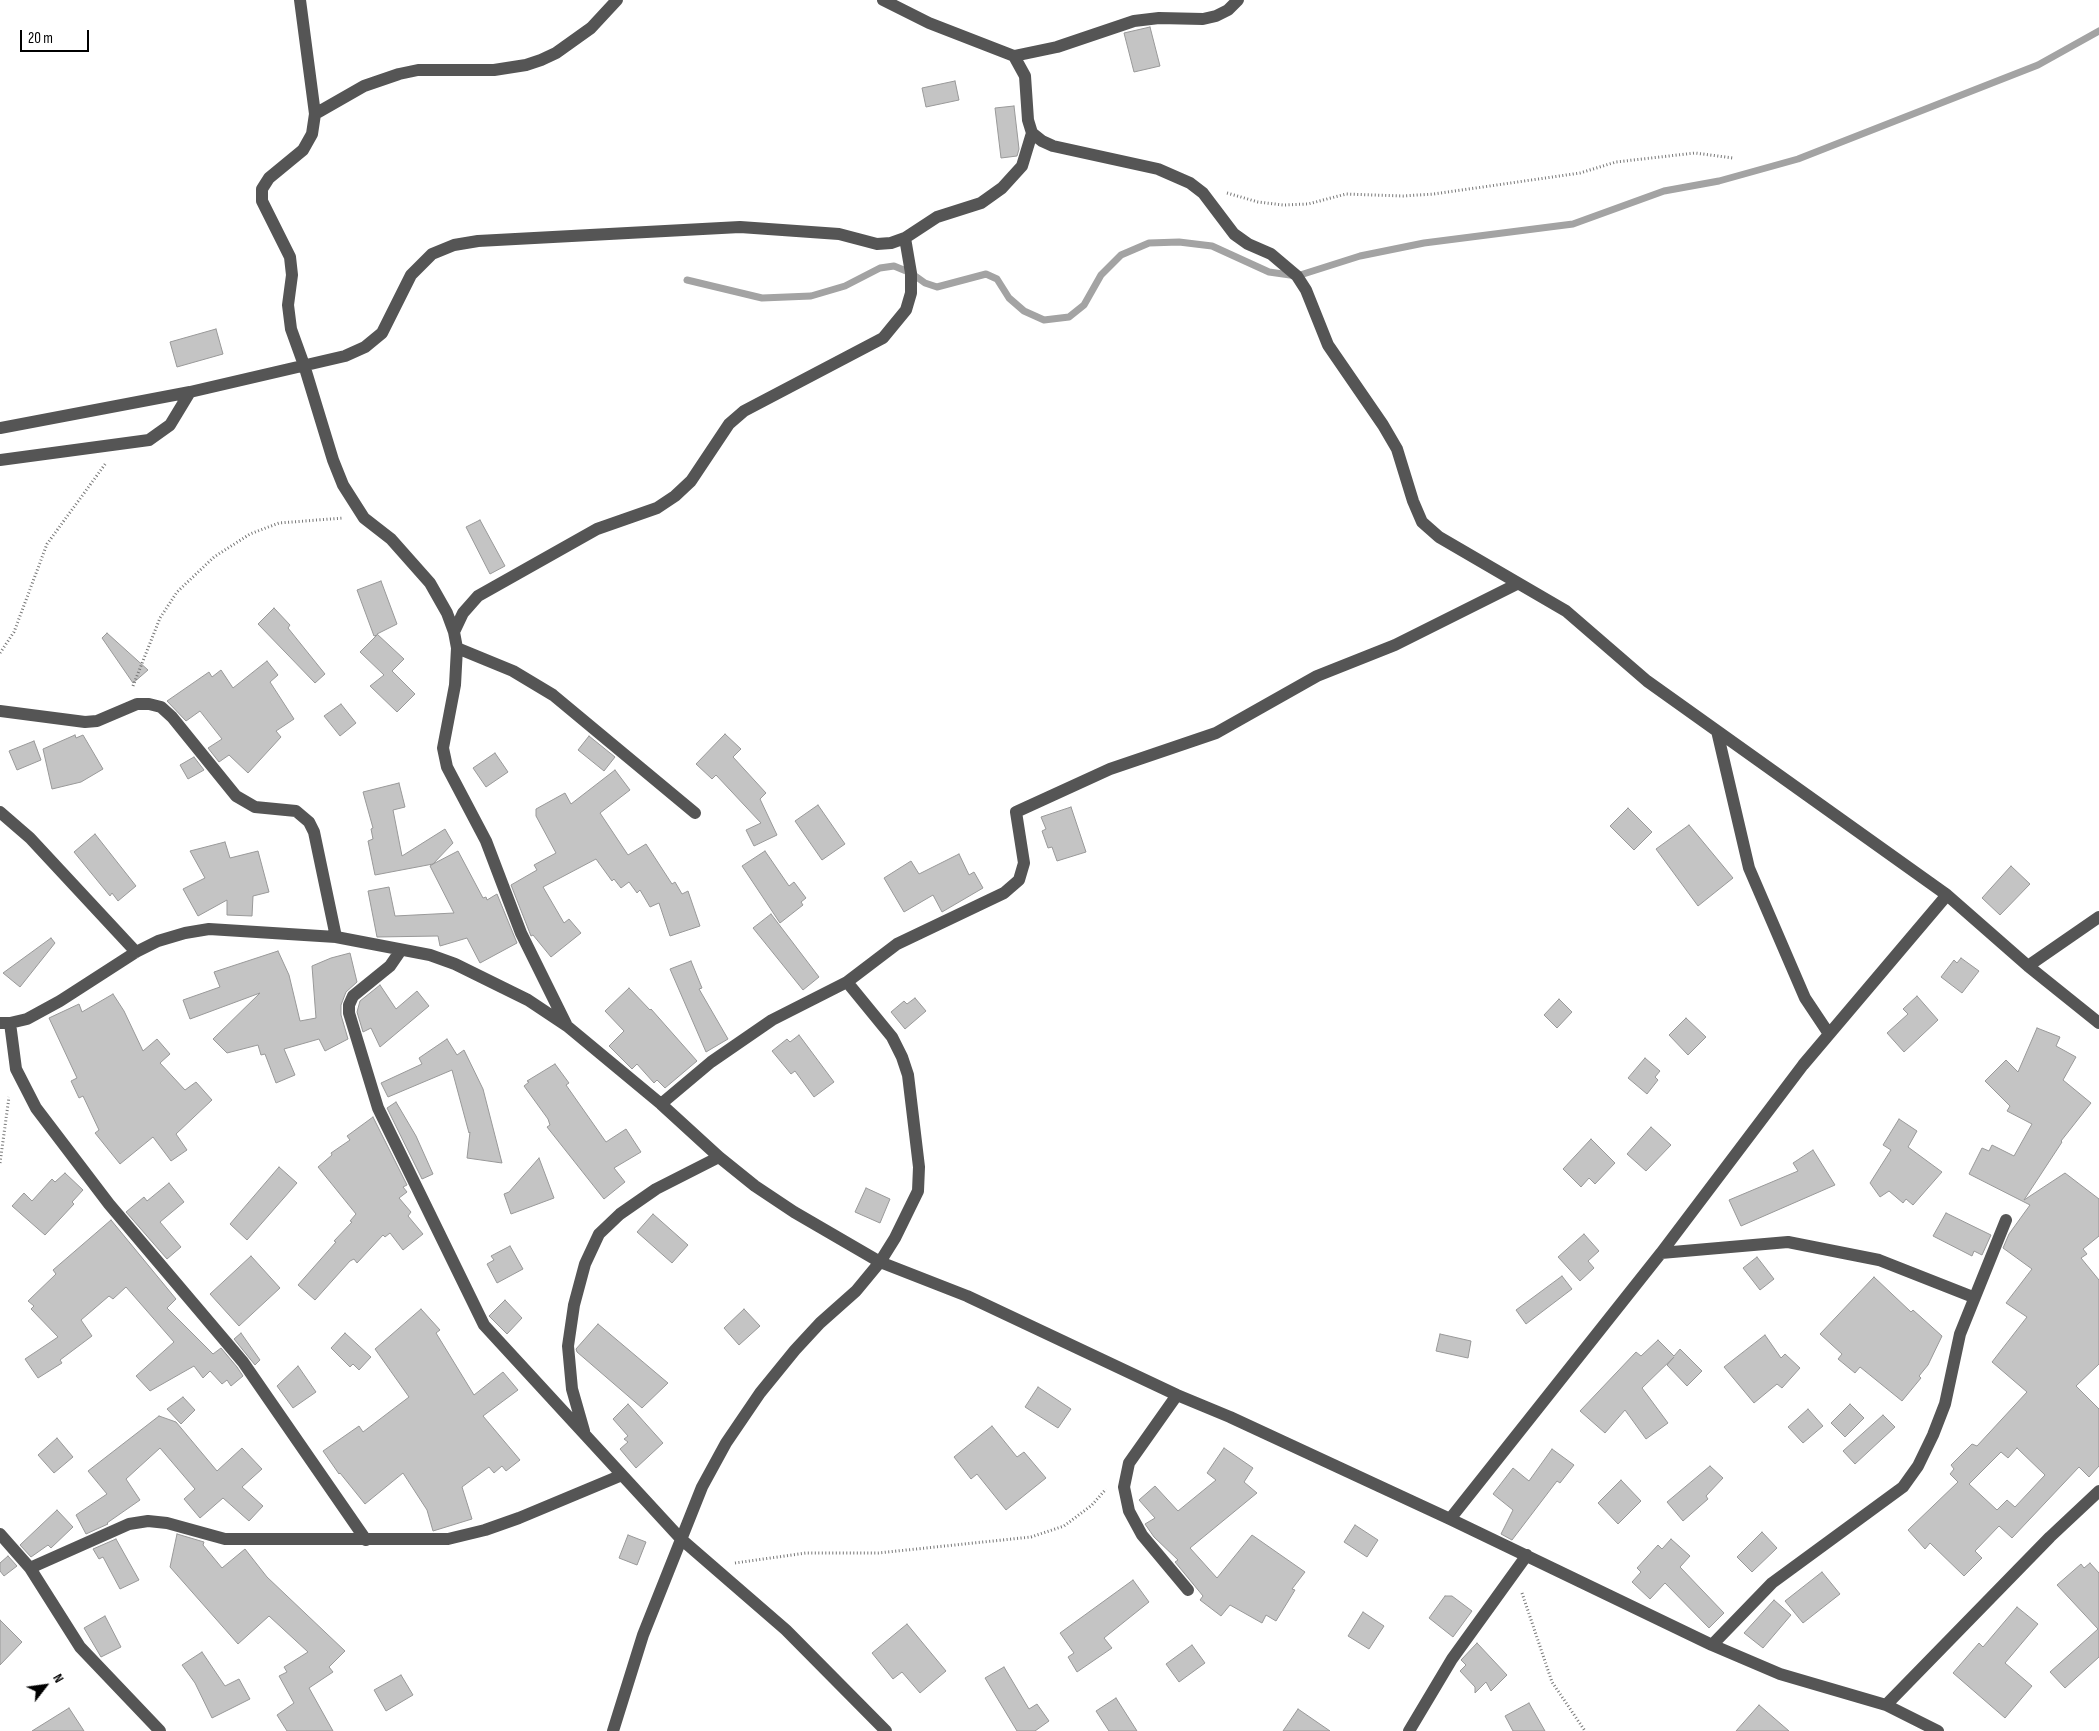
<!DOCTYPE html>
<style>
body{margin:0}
#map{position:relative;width:2099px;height:1731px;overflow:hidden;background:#fff;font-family:"Sofia Sans Condensed",sans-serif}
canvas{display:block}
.north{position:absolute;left:20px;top:1661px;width:50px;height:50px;-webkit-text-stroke:4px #fff;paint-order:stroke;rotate:60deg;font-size:14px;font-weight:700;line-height:20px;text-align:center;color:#000}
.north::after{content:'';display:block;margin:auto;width:18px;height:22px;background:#000;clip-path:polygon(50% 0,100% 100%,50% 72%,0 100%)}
.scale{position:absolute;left:20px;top:30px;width:69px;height:22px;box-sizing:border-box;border:2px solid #000;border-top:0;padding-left:6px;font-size:15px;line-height:18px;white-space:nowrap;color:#000;-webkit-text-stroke:4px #fff;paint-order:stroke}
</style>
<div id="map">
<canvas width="2099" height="1731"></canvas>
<div class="north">N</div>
<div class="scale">20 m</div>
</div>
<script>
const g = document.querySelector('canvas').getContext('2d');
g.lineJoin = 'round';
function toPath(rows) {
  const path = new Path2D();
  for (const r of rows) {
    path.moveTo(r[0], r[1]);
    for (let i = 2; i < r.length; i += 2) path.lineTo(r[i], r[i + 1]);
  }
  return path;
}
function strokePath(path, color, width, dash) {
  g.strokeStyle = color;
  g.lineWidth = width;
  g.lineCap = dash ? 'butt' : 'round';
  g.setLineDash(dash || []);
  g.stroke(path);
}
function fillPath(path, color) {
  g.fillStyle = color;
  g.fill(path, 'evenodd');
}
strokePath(toPath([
 [687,280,762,298,811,296,845,286,880,268,894,266,911,273,925,283,937,287,986,274,997,279,1009,298,1024,311,1044,320,1069,317,1084,305,1101,275,1121,255,1149,243,1179,242,1212,246,1269,272,1297,276,1360,256,1424,243,1573,224,1664,191,1719,181,1798,159,2038,65,2099,31]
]), '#a3a3a3', 7);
const building = toPath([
 [1150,27,1160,66,1134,72,1124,33,1150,27],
 [955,81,959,100,926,107,922,88,955,81],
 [1014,106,1019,149,1017,156,1001,158,995,108,1014,106],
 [216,329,223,354,177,367,170,342,216,329],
 [480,520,505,566,490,574,466,527,480,520],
 [381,581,397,624,377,634,404,659,392,671,415,694,397,712,370,686,384,675,360,652,377,635,374,636,357,590,381,581],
 [274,608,290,625,288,628,325,674,315,683,258,624,274,608],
 [107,633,148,670,133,683,102,638,107,633],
 [267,661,278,675,270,682,294,719,276,731,281,737,248,773,229,755,219,762,208,748,222,739,200,711,186,721,167,701,209,672,212,677,221,670,233,688,267,661],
 [341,704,356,723,340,736,324,716,341,704],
 [725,734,741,749,733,757,766,793,760,799,777,835,754,846,746,830,761,823,716,775,712,779,696,764,725,734],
 [75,735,76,738,83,735,103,769,81,782,52,789,43,749,75,735],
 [589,736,615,757,604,771,578,750,589,736],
 [34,741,41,760,17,770,9,751,34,741],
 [495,753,508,772,486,787,473,768,495,753],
 [194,757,204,770,188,779,180,765,194,757],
 [615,770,630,790,600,813,628,855,646,844,672,884,675,882,682,894,688,891,700,926,670,936,659,903,650,907,640,890,637,893,629,882,621,888,614,879,612,881,596,859,543,887,564,923,569,919,581,933,551,957,533,935,531,936,511,885,537,870,534,865,556,853,536,816,536,809,565,793,571,804,615,770],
 [399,783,405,807,393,810,402,856,445,829,453,843,433,864,458,851,483,898,486,897,487,900,497,894,517,943,480,963,467,938,440,946,438,936,377,937,368,891,389,887,395,916,454,913,430,866,433,864,375,875,368,841,373,839,371,829,373,828,363,792,399,783],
 [818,805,845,844,822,860,795,821,818,805],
 [1071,807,1086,852,1057,861,1052,847,1048,848,1042,831,1046,829,1041,817,1071,807],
 [1628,808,1652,832,1634,850,1610,826,1628,808],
 [1689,825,1733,878,1698,906,1656,849,1689,825],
 [95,834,136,886,118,901,112,893,110,896,74,852,95,834],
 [225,842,230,858,258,851,269,892,253,896,252,916,227,915,227,900,198,916,183,889,205,878,190,851,225,842],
 [765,851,789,886,794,882,806,898,801,902,803,905,780,923,742,866,765,851],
 [959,854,969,875,974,872,983,888,942,912,933,895,904,912,884,878,911,861,919,874,959,854],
 [2011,866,2030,884,2000,915,1982,898,2011,866],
 [771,914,819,977,803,990,753,928,771,914],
 [51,938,55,943,20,987,3,973,51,938],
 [278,951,289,975,300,1021,316,1018,312,966,331,958,350,953,357,982,346,992,341,1005,341,1015,348,1039,325,1051,319,1039,284,1049,295,1075,276,1083,265,1054,261,1055,258,1045,227,1053,213,1039,260,993,190,1019,183,1000,220,987,214,972,278,951],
 [1961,958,1979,971,1962,993,1941,977,1954,960,1957,963,1961,958],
 [691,961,702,988,699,989,728,1039,706,1052,670,969,691,961],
 [380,985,396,1009,417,991,429,1006,380,1047,371,1028,363,1032,357,1012,360,1001,380,985],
 [629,988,650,1010,651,1009,697,1061,665,1088,657,1080,654,1083,637,1064,632,1069,609,1046,624,1031,605,1011,629,988],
 [113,994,124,1011,143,1051,157,1039,170,1054,160,1063,185,1090,196,1082,212,1100,176,1134,187,1150,171,1161,153,1137,120,1164,95,1133,99,1130,83,1096,79,1098,71,1081,77,1078,49,1018,79,1004,82,1012,113,994],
 [1917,996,1938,1020,1904,1052,1887,1033,1908,1014,1903,1009,1917,996],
 [915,998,926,1011,905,1029,891,1012,904,1001,907,1004,915,998],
 [1559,999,1572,1012,1557,1028,1544,1015,1559,999],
 [1686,1018,1706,1037,1688,1055,1669,1035,1686,1018],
 [2037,1028,2060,1037,2056,1046,2076,1057,2063,1080,2091,1103,2061,1141,2062,1142,2024,1200,2065,1173,2099,1199,2099,1236,2083,1249,2087,1254,2081,1258,2099,1280,2099,1364,2076,1386,2099,1409,2099,1466,2089,1477,2079,1467,2012,1538,1999,1526,1975,1551,1982,1558,1964,1576,1930,1543,1925,1549,1908,1530,1958,1482,1950,1474,1954,1469,1951,1465,1972,1444,1977,1446,2027,1392,1992,1362,2027,1317,2006,1303,2032,1269,2003,1248,2009,1234,2030,1205,1969,1174,1982,1148,1989,1151,1992,1145,2014,1156,2032,1124,2007,1111,2010,1106,1985,1081,2006,1060,2018,1072,2037,1028],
 [2017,1448,2045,1475,2015,1507,2007,1500,1997,1510,1969,1484,2001,1452,2008,1458,2017,1448],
 [799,1035,834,1082,814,1097,795,1071,791,1074,772,1051,787,1039,790,1042,799,1035],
 [447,1039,457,1055,464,1050,483,1089,502,1163,467,1158,470,1132,469,1133,452,1070,388,1097,381,1083,422,1064,419,1058,447,1039],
 [1645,1058,1660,1071,1655,1077,1658,1080,1647,1094,1628,1078,1645,1058],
 [555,1064,569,1083,566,1085,606,1142,626,1129,641,1152,614,1168,625,1182,604,1199,547,1127,550,1125,548,1119,524,1086,529,1082,527,1081,555,1064],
 [396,1102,416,1136,433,1174,422,1179,387,1108,396,1102],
 [373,1117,407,1185,403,1187,407,1192,399,1198,411,1212,408,1216,423,1234,403,1250,390,1233,385,1237,383,1235,357,1263,354,1259,350,1261,315,1300,298,1285,336,1242,334,1241,352,1222,350,1221,356,1214,318,1167,332,1155,331,1153,350,1140,347,1136,373,1117],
 [1899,1119,1917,1131,1908,1147,1942,1172,1913,1205,1906,1199,1903,1203,1889,1191,1880,1197,1870,1183,1891,1150,1883,1145,1899,1119],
 [1651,1127,1671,1145,1646,1171,1627,1154,1651,1127],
 [1591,1139,1615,1163,1595,1184,1589,1178,1581,1187,1563,1169,1591,1139],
 [1813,1150,1835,1185,1741,1226,1729,1200,1798,1171,1793,1163,1813,1150],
 [539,1158,554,1198,511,1214,504,1194,509,1192,539,1158],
 [279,1167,297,1183,247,1240,230,1224,279,1167],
 [65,1173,83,1190,72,1202,74,1204,45,1235,12,1206,24,1193,32,1201,52,1179,55,1182,65,1173],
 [169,1183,184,1202,160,1222,181,1247,167,1259,126,1212,144,1197,147,1201,169,1183],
 [866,1188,890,1199,880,1223,855,1212,866,1188],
 [1946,1213,1991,1235,1982,1255,1974,1251,1972,1256,1933,1236,1946,1213],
 [653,1214,688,1245,672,1263,637,1232,653,1214],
 [111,1220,176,1299,167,1308,213,1354,221,1348,237,1367,243,1376,231,1386,227,1380,222,1384,210,1371,203,1378,194,1366,150,1391,136,1376,174,1342,126,1287,113,1299,109,1296,81,1320,92,1336,60,1360,62,1363,38,1378,25,1359,58,1337,31,1309,34,1306,28,1301,56,1274,53,1270,111,1220],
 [1584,1234,1599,1251,1588,1261,1594,1268,1580,1281,1558,1257,1584,1234],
 [510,1246,523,1269,497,1283,487,1264,494,1260,491,1256,510,1246],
 [251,1256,280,1288,239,1326,210,1294,251,1256],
 [1757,1257,1774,1279,1760,1290,1743,1268,1757,1257],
 [1562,1276,1572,1289,1526,1324,1516,1310,1562,1276],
 [1874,1277,1911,1312,1913,1310,1942,1336,1928,1365,1919,1376,1921,1378,1902,1401,1860,1367,1855,1373,1838,1359,1842,1354,1820,1334,1874,1277],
 [505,1300,522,1318,507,1334,489,1316,505,1300],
 [421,1309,440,1330,436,1333,474,1395,503,1372,518,1390,483,1416,520,1460,506,1471,502,1466,494,1473,489,1467,462,1487,472,1519,433,1531,427,1510,403,1473,365,1504,340,1473,339,1474,323,1451,359,1426,363,1432,409,1397,375,1349,421,1309],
 [744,1309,760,1326,739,1345,724,1328,744,1309],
 [598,1324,668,1383,642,1408,577,1352,576,1349,598,1324],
 [241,1333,260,1360,255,1365,234,1339,241,1333],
 [345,1333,371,1357,359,1370,353,1364,350,1367,331,1348,345,1333],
 [1440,1334,1471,1341,1468,1358,1436,1351,1440,1334],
 [1765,1335,1781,1358,1785,1354,1800,1368,1782,1388,1777,1384,1754,1403,1724,1367,1765,1335],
 [1658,1340,1674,1356,1680,1349,1702,1371,1687,1386,1667,1365,1674,1357,1642,1388,1668,1423,1646,1439,1625,1410,1605,1433,1580,1411,1636,1352,1641,1356,1658,1340],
 [298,1366,316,1392,293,1408,277,1386,298,1366],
 [1038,1387,1071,1409,1058,1428,1025,1407,1038,1387],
 [183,1397,195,1410,181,1424,167,1409,183,1397],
 [628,1404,663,1443,636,1468,620,1449,628,1442,624,1439,628,1436,613,1419,628,1404],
 [1850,1404,1864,1418,1845,1437,1831,1423,1850,1404],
 [1808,1409,1823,1426,1803,1443,1788,1427,1808,1409],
 [1883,1415,1895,1427,1855,1464,1843,1451,1883,1415],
 [159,1416,176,1422,217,1471,242,1448,262,1469,242,1487,263,1506,249,1521,223,1498,200,1518,184,1499,195,1489,160,1448,126,1479,140,1500,107,1523,108,1524,86,1534,76,1515,107,1494,88,1471,159,1416],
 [992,1426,1017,1457,1024,1452,1046,1478,1006,1510,977,1474,971,1479,954,1457,992,1426],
 [57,1438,73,1457,54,1473,38,1455,57,1438],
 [1224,1448,1253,1468,1244,1482,1257,1493,1190,1548,1217,1578,1252,1535,1305,1572,1292,1589,1295,1590,1276,1621,1266,1615,1262,1623,1230,1605,1221,1616,1200,1600,1203,1596,1175,1562,1178,1560,1154,1537,1145,1524,1155,1518,1139,1500,1155,1486,1178,1511,1216,1480,1207,1473,1224,1448],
 [1552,1449,1574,1465,1560,1483,1557,1481,1512,1540,1501,1534,1513,1510,1493,1494,1513,1468,1529,1481,1552,1449],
 [1710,1466,1723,1478,1706,1496,1708,1499,1683,1521,1667,1502,1710,1466],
 [1621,1480,1641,1501,1618,1524,1598,1503,1621,1480],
 [57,1510,73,1527,51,1548,48,1545,31,1557,20,1545,57,1510],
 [1355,1525,1378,1540,1367,1557,1344,1542,1355,1525],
 [1762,1532,1777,1548,1752,1572,1737,1557,1762,1532],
 [177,1534,204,1542,203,1545,222,1568,245,1549,267,1577,345,1651,329,1667,333,1672,309,1688,333,1731,287,1731,277,1715,294,1703,279,1676,287,1672,284,1667,308,1652,269,1616,238,1644,170,1567,177,1534],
 [628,1535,646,1542,637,1565,619,1558,628,1535],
 [116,1539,139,1580,120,1589,103,1557,99,1559,93,1549,116,1539],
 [1671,1539,1690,1556,1680,1567,1724,1613,1709,1628,1665,1583,1650,1599,1632,1582,1641,1572,1637,1568,1658,1545,1662,1549,1671,1539],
 [8,1556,17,1566,4,1576,0,1571,0,1563,8,1556],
 [2090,1563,2099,1573,2099,1657,2065,1688,2050,1672,2098,1629,2057,1585,2081,1564,2084,1568,2090,1563],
 [1822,1572,1840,1594,1803,1623,1785,1601,1822,1572],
 [1133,1580,1149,1602,1104,1638,1112,1648,1077,1672,1068,1657,1074,1653,1060,1633,1133,1580],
 [1445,1596,1452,1596,1472,1611,1453,1637,1429,1618,1445,1596],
 [1774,1600,1791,1615,1763,1648,1744,1633,1774,1600],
 [2017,1607,2038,1624,2005,1663,2032,1686,2005,1718,1953,1673,1979,1643,1983,1647,2017,1607],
 [1363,1612,1384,1626,1369,1649,1348,1636,1363,1612],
 [105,1616,121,1647,101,1657,84,1628,105,1616],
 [0,1620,22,1642,0,1665,0,1620],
 [907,1624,946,1671,920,1693,902,1672,893,1679,872,1653,907,1624],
 [1477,1643,1507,1675,1491,1691,1486,1682,1475,1693,1475,1687,1460,1671,1466,1665,1461,1660,1477,1643],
 [1192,1645,1205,1663,1179,1682,1166,1664,1192,1645],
 [202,1652,225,1686,239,1679,250,1699,212,1718,195,1683,182,1665,202,1652],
 [1004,1667,1029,1709,1037,1704,1049,1721,1035,1731,1017,1731,985,1678,1004,1667],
 [401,1675,413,1695,386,1711,374,1690,401,1675],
 [1116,1698,1137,1731,1109,1731,1096,1711,1116,1698],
 [1529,1703,1545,1731,1513,1731,1505,1716,1529,1703],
 [1759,1705,1789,1731,1736,1731,1759,1705],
 [69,1708,84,1731,32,1731,69,1708],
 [1298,1709,1330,1731,1283,1731,1298,1709]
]);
fillPath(building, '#c4c4c4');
strokePath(building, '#999', 1);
strokePath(toPath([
 [1227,193,1258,202,1283,205,1308,204,1346,194,1403,196,1434,194,1580,173,1616,162,1695,153,1733,158],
 [0,653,14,632,47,544,106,463],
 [133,686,160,618,177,592,214,557,250,534,279,523,343,518],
 [0,1163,9,1097],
 [735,1563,806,1553,878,1553,1031,1537,1064,1526,1092,1505,1106,1489],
 [1522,1593,1552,1682,1585,1731]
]), '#777', 3, [1, 2.5]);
strokePath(toPath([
 [300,0,315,114,312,134,303,150,269,178,262,189,262,201,290,257,292,275,288,305,291,329,304,365,333,460,343,485,364,518,391,539,430,583,447,613,454,632,457,648,455,685,443,748,447,767,486,841,521,933,566,1024],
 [883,0,929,23,1014,56,1025,76,1028,120,1032,133,1042,141,1053,146,1158,169,1190,183,1203,193,1234,234,1248,244,1271,254,1297,276,1306,290,1328,345,1383,425,1397,449,1413,501,1422,522,1439,537,1566,611,1647,681,1947,895,2028,966,2099,1023],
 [1014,56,1057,47,1134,21,1159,18,1203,19,1216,16,1228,10,1238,0],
 [315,114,364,86,399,74,418,70,494,70,526,65,541,60,556,53,591,28,617,0],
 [0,428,190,392,345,356,365,347,382,333,411,275,432,254,454,245,478,241,740,227,839,234,877,244,891,243,905,238,937,217,981,203,1002,188,1022,166,1032,133],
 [0,460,149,440,170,425,190,392],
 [454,632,463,613,478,596,597,529,657,508,675,496,691,481,729,424,744,411,883,338,906,310,911,293,911,273,905,238],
 [457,648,513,671,553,695,695,813],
 [0,711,85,722,97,721,137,704,149,704,161,707,172,717,236,796,255,807,296,811,309,822,314,832,336,937],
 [1717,731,1749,868,1805,998,1829,1034],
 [0,812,30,838,136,952],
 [401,950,390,966,353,996,349,1005,349,1013,378,1108,484,1325,681,1539,786,1630,886,1731],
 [2028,966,2099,917],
 [0,1023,10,1023,27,1019,60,1001,136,952,158,941,185,933,209,929,336,937,430,955,455,964,528,1000,567,1026,661,1104,719,1157,755,1186,794,1212,880,1262,967,1296,1177,1395,1230,1417,1450,1519,1712,1645,1780,1674,1886,1705,1938,1731],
 [10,1023,16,1069,36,1108,109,1204,243,1362,366,1540],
 [661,1104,711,1062,772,1020,847,982,897,944,1004,893,1019,880,1024,863,1016,812,1110,769,1216,733,1317,676,1395,645,1517,584],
 [1661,1253,1788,1242,1879,1260,1973,1297],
 [1177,1395,1129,1463,1124,1487,1129,1511,1142,1535,1188,1590],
 [584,1431,572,1389,568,1346,574,1305,585,1264,599,1234,620,1214,656,1189,719,1157],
 [1450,1519,1661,1253,1803,1065,1947,895],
 [0,1534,30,1568,80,1647,160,1731],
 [30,1568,129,1524,148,1521,167,1523,225,1539,448,1539,485,1530,519,1518,622,1475],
 [1712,1645,1772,1583,1903,1487,1918,1466,1933,1435,1945,1404,1960,1334,2006,1220],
 [1886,1705,2050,1537,2099,1491],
 [613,1731,643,1635,702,1487,726,1443,760,1393,795,1350,820,1323,856,1291,880,1262,895,1238,918,1191,919,1167,908,1075,902,1057,892,1037,847,982],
 [1409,1731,1452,1659,1527,1555]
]), '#555', 12);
</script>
